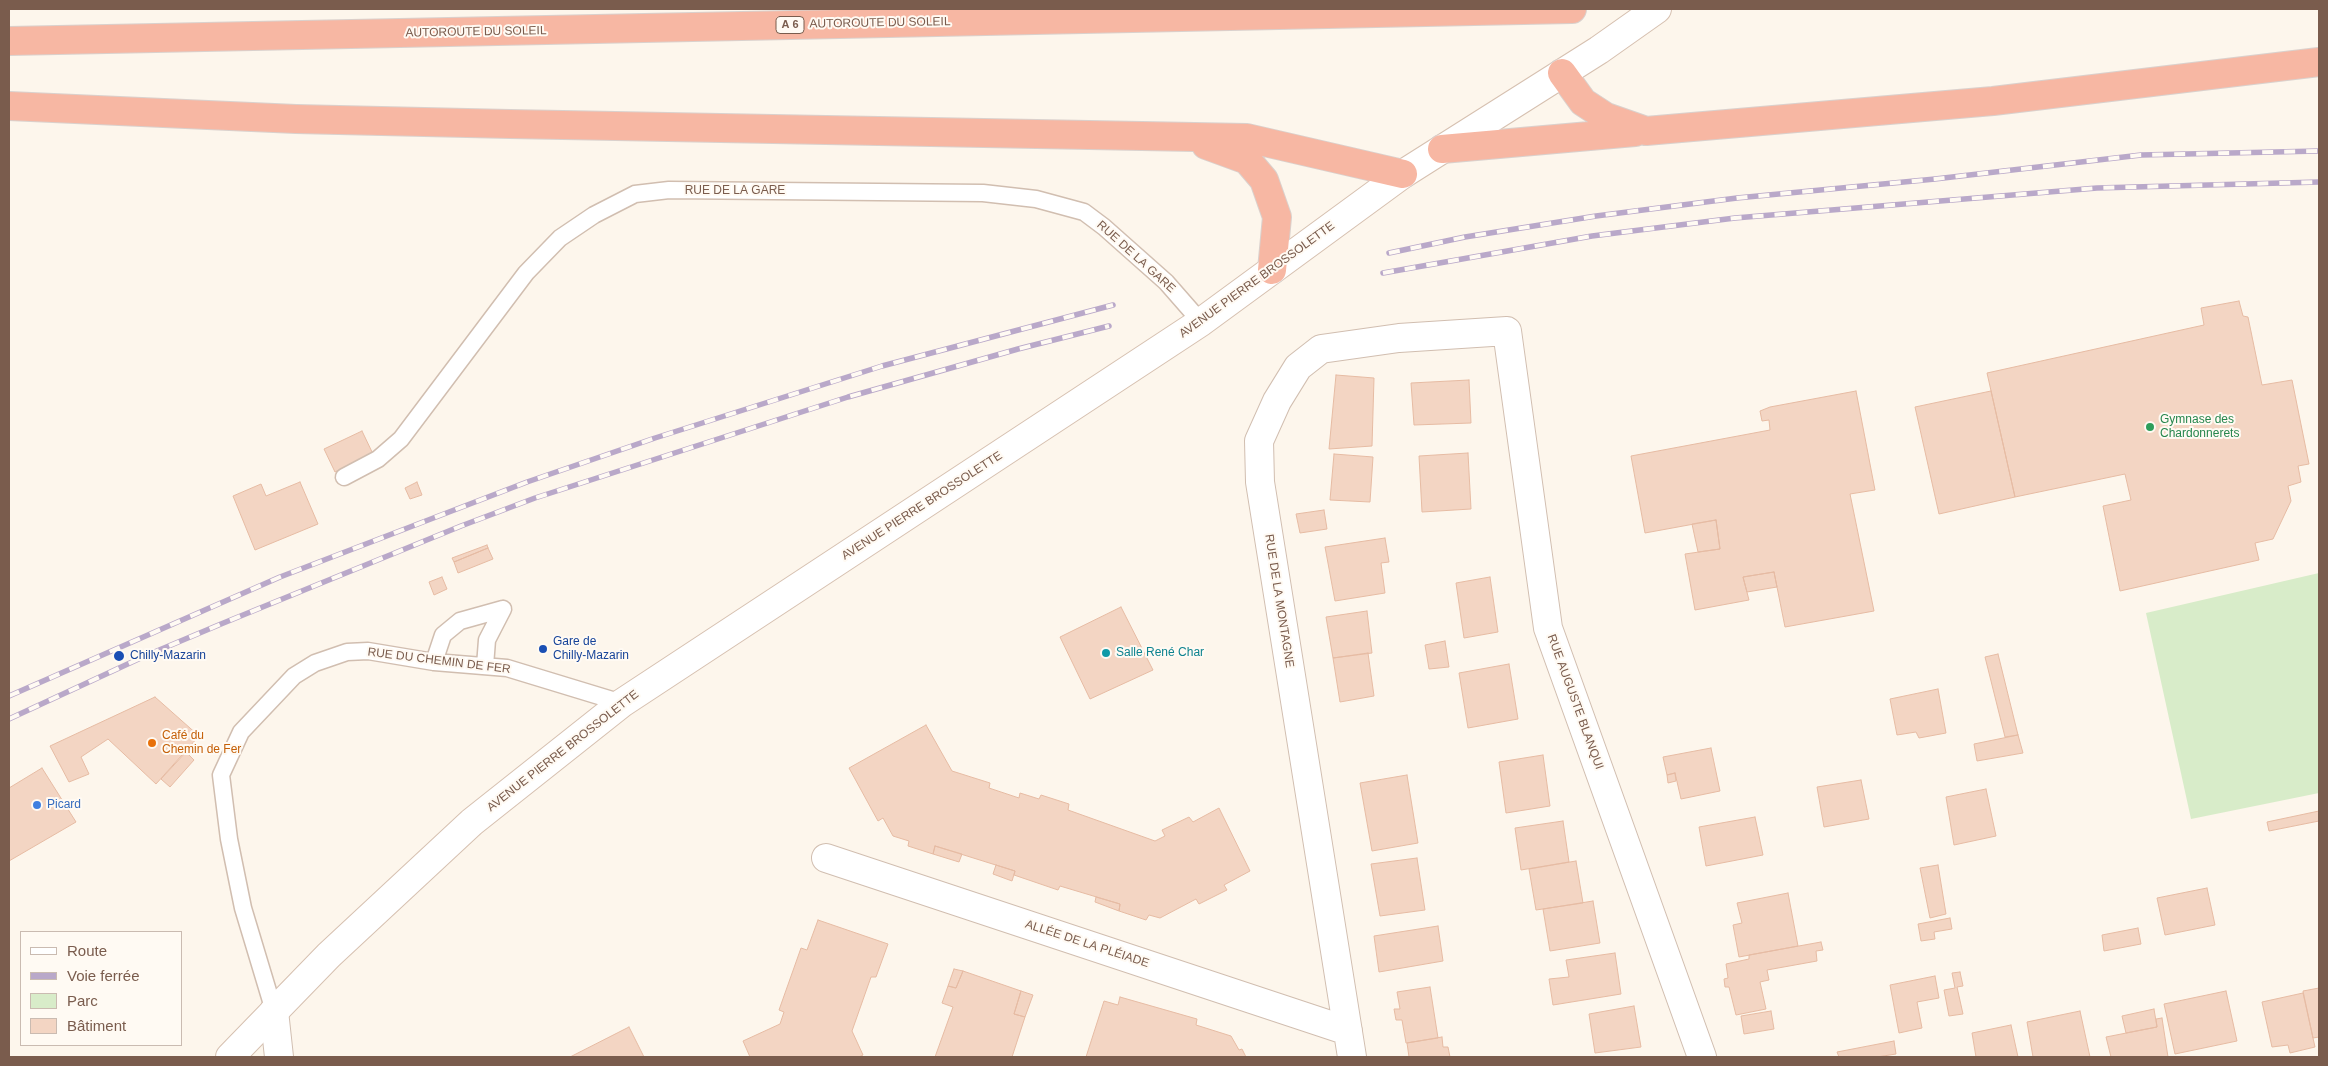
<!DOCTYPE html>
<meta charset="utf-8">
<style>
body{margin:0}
#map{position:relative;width:2328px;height:1066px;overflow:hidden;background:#fdf6ec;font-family:Arial,sans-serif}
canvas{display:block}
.frame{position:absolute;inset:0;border:10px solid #7a5c4d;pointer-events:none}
.legend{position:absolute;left:20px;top:931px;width:162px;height:115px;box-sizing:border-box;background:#fffaf3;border:1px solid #cabbb1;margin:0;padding:6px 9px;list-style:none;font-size:15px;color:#7a5c4d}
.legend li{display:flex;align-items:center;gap:10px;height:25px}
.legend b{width:25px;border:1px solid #cabbb1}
</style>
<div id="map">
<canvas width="2328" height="1066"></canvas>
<div class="frame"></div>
<ul class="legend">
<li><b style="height:6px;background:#fff"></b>Route</li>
<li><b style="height:6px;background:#b9a8c9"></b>Voie ferrée</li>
<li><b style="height:14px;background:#d8ecc9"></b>Parc</li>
<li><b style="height:14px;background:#f3d5c3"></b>Bâtiment</li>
</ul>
</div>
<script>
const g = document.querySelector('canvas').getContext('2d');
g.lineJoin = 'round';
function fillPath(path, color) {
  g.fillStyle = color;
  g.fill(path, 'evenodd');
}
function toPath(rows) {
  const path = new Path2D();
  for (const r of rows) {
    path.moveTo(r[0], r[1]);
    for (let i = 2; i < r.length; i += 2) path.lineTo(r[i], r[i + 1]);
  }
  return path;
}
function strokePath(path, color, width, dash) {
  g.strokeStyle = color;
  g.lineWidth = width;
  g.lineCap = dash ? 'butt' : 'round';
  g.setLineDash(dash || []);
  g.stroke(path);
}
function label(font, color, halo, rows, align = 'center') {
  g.font = font + ' Arial,sans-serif';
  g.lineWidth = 4;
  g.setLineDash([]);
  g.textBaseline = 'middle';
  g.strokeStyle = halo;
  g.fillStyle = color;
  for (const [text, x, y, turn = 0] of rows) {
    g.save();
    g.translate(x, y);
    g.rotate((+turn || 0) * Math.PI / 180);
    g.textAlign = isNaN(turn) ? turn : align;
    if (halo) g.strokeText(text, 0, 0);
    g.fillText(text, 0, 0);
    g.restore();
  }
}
fillPath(toPath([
 [2319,573,2319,793,2191,819,2146,613]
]), '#d8ecc9');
const building = toPath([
 [2239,301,2243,316,2248,317,2262,385,2292,380,2309,464,2298,466,2301,482,2288,486,2291,501,2273,539,2255,543,2259,560,2120,591,2103,506,2131,500,2125,474,2015,497,1987,373,2204,325,2201,308,2239,301],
 [1336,375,1374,378,1372,446,1329,449,1336,375],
 [1469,380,1471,423,1414,425,1411,383,1469,380],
 [1856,391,1875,490,1850,494,1874,611,1785,627,1774,572,1743,577,1749,600,1695,610,1685,554,1720,549,1716,520,1645,533,1631,456,1770,430,1769,420,1762,421,1760,411,1770,407,1856,391],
 [1991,391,2015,497,1939,514,1915,407,1991,391],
 [362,431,373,454,335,472,324,449,362,431],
 [1468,453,1471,509,1422,512,1419,456,1468,453],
 [1334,454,1373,457,1370,502,1330,500,1334,454],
 [300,482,318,524,255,550,233,496,261,484,266,496,300,482],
 [417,482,422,495,410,499,405,488,417,482],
 [1324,510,1327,529,1300,533,1296,514,1324,510],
 [1716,520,1720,549,1698,552,1692,524,1716,520],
 [1385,538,1389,562,1381,563,1385,593,1335,601,1325,547,1385,538],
 [487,545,488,548,454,562,452,558,487,545],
 [488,548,493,559,458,573,454,562,488,548],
 [1774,572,1777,587,1747,592,1743,577,1774,572],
 [442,577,447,589,434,595,429,582,442,577],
 [1490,577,1498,632,1464,638,1456,583,1490,577],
 [1121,607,1153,670,1090,699,1060,637,1121,607],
 [1367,611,1372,653,1333,658,1326,617,1367,611],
 [1445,641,1449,667,1429,669,1425,645,1445,641],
 [1368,653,1374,696,1340,702,1333,658,1368,653],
 [1998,654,2018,735,2005,737,1985,657,1998,654],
 [1509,664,1518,719,1468,728,1459,673,1509,664],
 [1938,689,1946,733,1919,738,1916,732,1897,735,1890,699,1938,689],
 [155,697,199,736,156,784,108,739,81,757,89,774,69,782,50,746,155,697],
 [926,725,952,771,990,783,989,788,1019,798,1020,793,1039,799,1041,795,1069,804,1068,810,1155,841,1165,836,1162,830,1189,817,1193,822,1219,808,1250,871,1224,885,1227,890,1199,904,1196,899,1160,918,1149,915,1146,920,1119,911,1120,904,1060,886,1058,890,1014,875,1015,871,935,846,933,854,908,846,909,841,893,836,883,818,878,821,849,768,926,725],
 [2018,735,2023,753,1977,761,1974,744,2018,735],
 [1711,748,1720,791,1681,799,1675,773,1667,775,1663,757,1711,748],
 [186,752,194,760,170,787,161,779,186,752],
 [1543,755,1550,806,1506,813,1499,762,1543,755],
 [42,768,76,822,9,861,9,788,42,768],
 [1675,773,1676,781,1668,783,1667,775,1675,773],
 [1407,775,1418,843,1372,851,1360,783,1407,775],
 [1861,780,1869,819,1824,827,1817,787,1861,780],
 [1986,789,1996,836,1954,845,1946,797,1986,789],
 [2319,811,2319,821,2269,831,2267,822,2319,811],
 [1755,817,1763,855,1706,866,1699,827,1755,817],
 [1563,821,1569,862,1521,870,1515,828,1563,821],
 [935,846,962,854,959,862,933,854,935,846],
 [1417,858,1425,910,1380,916,1371,864,1417,858],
 [1576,861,1583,903,1536,910,1529,869,1576,861],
 [996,865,1015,871,1012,881,993,874,996,865],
 [1938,865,1946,914,1930,918,1920,868,1938,865],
 [2207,888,2215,925,2165,935,2157,898,2207,888],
 [1788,893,1798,946,1739,957,1733,925,1742,923,1737,903,1788,893],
 [1096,897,1120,904,1119,911,1095,902,1096,897],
 [1593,901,1600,943,1550,951,1543,909,1593,901],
 [1950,918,1952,929,1934,932,1935,939,1921,941,1918,924,1950,918],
 [818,920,888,944,876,977,871,977,852,1031,863,1055,859,1057,750,1057,743,1041,780,1024,784,1012,779,1010,801,948,807,950,818,920],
 [1438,926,1443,961,1379,972,1374,936,1438,926],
 [2138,928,2141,944,2104,951,2102,935,2138,928],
 [1821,942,1823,950,1816,951,1817,961,1767,970,1769,980,1760,982,1766,1009,1736,1015,1729,987,1725,987,1724,979,1728,978,1726,964,1749,959,1749,955,1821,942],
 [1615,953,1621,994,1553,1005,1549,979,1569,977,1566,960,1615,953],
 [954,969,963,971,956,988,948,986,954,969],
 [963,971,1021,991,1014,1014,1025,1017,1012,1057,935,1057,953,1007,942,1003,948,986,956,988,963,971],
 [1960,972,1963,986,1957,987,1963,1014,1949,1016,1944,990,1955,988,1952,973,1960,972],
 [1935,976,1939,998,1917,1002,1922,1028,1899,1033,1890,985,1935,976],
 [1430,987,1438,1038,1406,1043,1402,1020,1396,1020,1394,1009,1400,1009,1397,992,1430,987],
 [2319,988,2319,1037,2313,1038,2303,991,2319,988],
 [1021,991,1033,995,1025,1017,1014,1014,1021,991],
 [2226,991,2237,1041,2175,1054,2164,1004,2226,991],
 [2303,993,2315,1047,2290,1053,2288,1045,2272,1047,2262,1002,2303,993],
 [1120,997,1197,1019,1196,1025,1231,1036,1239,1050,1242,1049,1246,1057,1086,1057,1104,1001,1118,1005,1120,997],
 [1634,1006,1641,1047,1595,1053,1589,1014,1634,1006],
 [2154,1009,2157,1027,2126,1033,2122,1016,2154,1009],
 [1771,1011,1774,1029,1744,1034,1741,1016,1771,1011],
 [2080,1011,2090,1057,2033,1057,2027,1022,2080,1011],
 [2162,1018,2168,1057,2111,1057,2106,1037,2157,1027,2156,1019,2162,1018],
 [2011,1025,2018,1057,1976,1057,1972,1033,2011,1025],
 [629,1027,644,1057,570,1057,629,1027],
 [1442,1037,1443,1047,1448,1047,1450,1057,1409,1057,1407,1043,1442,1037],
 [1894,1041,1896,1054,1877,1057,1839,1057,1837,1052,1894,1041]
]);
fillPath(building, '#f3d5c3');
strokePath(building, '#e6bba3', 1);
const service = toPath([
 [344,477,378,459,401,439,526,273,560,238,594,215,635,194,669,190,983,193,1036,199,1084,212,1104,227,1166,282,1201,322],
 [434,662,443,635,460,621,503,609],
 [485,666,487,640,503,609],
 [274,1011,243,908,229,839,221,775,241,732,294,676,315,663,347,652,368,651,434,662,507,668,622,703]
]);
const minor = toPath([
 [826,858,1348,1031],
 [274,1011,279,1057],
 [1352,1057,1260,482,1259,441,1277,401,1298,367,1321,349,1399,338,1507,331,1548,628,1702,1057]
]);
const secondary = toPath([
 [230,1057,329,955,472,822,622,703,1201,322,1403,174,1599,50,1657,9]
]);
const motorway = toPath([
 [9,41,1572,9],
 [1562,73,1583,102,1606,117,1646,131,1993,101,2319,62],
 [9,106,296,119,510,124,1247,138,1403,174],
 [1206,145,1247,160,1264,180,1277,217,1272,270],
 [1442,149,1635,132]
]);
strokePath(service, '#d1beb0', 19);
strokePath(minor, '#d1beb0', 30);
strokePath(secondary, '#d6c0b0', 30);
strokePath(motorway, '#dad1cd', 30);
strokePath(service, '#fff', 16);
strokePath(minor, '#fff', 28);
strokePath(secondary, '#fff', 28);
strokePath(motorway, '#f7b7a3', 28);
const rail = toPath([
 [1389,253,1465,237,1596,216,1737,198,1935,179,2141,155,2319,151],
 [1383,273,1592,236,1735,218,2097,188,2319,182],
 [9,696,280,577,527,482,655,438,882,366,1113,305],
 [9,719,145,656,221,624,461,526,535,498,848,397,1018,349,1109,326]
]);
strokePath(rail, '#b9a8c9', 5.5);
strokePath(rail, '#fffaf3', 4, [11]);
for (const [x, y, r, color] of [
 [2150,427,5,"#2e9e5b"],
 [543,649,5,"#1a4fb4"],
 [1106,653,5,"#0f9aa8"],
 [119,656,6,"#1a4fb4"],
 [152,743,5,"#e8710a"],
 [37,805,5,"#3f7fe0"]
]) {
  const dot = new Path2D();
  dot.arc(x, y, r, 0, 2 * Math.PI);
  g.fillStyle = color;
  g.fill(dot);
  strokePath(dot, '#fffaf3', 2);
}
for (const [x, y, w] of [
 [790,25,28]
]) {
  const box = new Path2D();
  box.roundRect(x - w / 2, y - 8.5, w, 17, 4);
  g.fillStyle = '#fffaf3';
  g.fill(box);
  strokePath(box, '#7a5c4d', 1);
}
label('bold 11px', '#7a5c4d', null, [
 ["A 6",790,25]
]);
label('12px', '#7a5c4d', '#fffaf3', [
 ["AUTOROUTE DU SOLEIL",880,23,-1],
 ["AUTOROUTE DU SOLEIL",476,32,-1],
 ["RUE DE LA GARE",735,191],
 ["RUE DE LA GARE",1136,257,42],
 ["AVENUE PIERRE BROSSOLETTE",1257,280,-36],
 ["AVENUE PIERRE BROSSOLETTE",922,506,-33],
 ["RUE DE LA MONTAGNE",1279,601,81],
 ["RUE DU CHEMIN DE FER",439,661,7],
 ["RUE AUGUSTE BLANQUI",1575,702,70],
 ["AVENUE PIERRE BROSSOLETTE",563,751,-38],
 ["ALLÉE DE LA PLÉIADE",1087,944,18]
]);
label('12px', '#27864d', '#fffaf3', [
 ["Gymnase des",2160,420],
 ["Chardonnerets",2160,434]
], 'left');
label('12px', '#164399', '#fffaf3', [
 ["Gare de",553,642],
 ["Chilly-Mazarin",553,656],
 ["Chilly-Mazarin",130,656]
], 'left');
label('12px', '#0d838f', '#fffaf3', [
 ["Salle René Char",1116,653]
], 'left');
label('12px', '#c56008', '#fffaf3', [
 ["Café du",162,736],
 ["Chemin de Fer",162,750]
], 'left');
label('12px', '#366cbe', '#fffaf3', [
 ["Picard",47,805]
], 'left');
</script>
